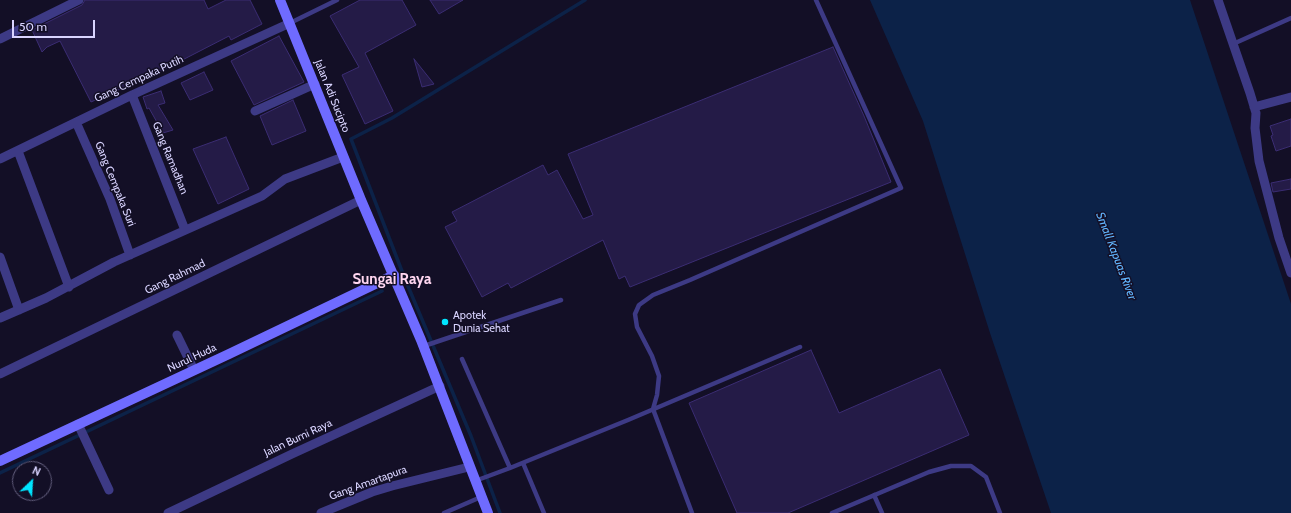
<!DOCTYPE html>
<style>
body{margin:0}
#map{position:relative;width:1291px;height:513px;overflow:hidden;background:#130f26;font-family:Cabin,sans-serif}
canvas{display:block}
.north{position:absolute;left:12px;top:461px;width:40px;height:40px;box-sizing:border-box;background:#130f26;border:1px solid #625e7d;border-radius:50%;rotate:25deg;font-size:11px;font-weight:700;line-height:16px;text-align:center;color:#d9d4ff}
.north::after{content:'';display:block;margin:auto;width:14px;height:18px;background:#00e5ff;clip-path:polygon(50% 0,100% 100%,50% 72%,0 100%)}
.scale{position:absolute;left:12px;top:20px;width:83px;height:18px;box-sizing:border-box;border:2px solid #d9d4ff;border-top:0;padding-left:5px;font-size:12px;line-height:14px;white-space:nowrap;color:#d9d4ff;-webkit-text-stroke:3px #130f26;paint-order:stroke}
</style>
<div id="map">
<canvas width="1291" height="513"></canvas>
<div class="north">N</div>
<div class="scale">50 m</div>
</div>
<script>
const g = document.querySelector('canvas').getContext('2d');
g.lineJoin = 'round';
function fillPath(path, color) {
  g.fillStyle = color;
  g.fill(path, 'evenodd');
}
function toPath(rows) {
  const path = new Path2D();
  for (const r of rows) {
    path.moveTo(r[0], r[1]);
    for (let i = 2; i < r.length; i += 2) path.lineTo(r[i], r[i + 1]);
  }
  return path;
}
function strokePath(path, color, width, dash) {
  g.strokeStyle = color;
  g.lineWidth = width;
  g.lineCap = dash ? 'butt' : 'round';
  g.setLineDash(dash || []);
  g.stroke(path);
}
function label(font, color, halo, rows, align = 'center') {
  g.font = font + ' Cabin,sans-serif';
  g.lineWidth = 3;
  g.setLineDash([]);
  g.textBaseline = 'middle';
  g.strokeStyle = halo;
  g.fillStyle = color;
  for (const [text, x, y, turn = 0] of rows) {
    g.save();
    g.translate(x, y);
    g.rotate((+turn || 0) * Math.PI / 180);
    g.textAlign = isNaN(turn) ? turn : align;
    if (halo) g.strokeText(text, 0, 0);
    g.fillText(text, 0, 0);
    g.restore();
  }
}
fillPath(toPath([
 [870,0,1190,0,1291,304,1291,513,1051,513,990,333,923,121]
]), '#0c2248');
strokePath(toPath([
 [0,473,382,291],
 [500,513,471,436,405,279,351,139,392,118,585,0]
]), '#0c2248', 3.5);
const building = toPath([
 [85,0,204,0,208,9,226,0,250,0,262,24,231,40,229,36,161,71,157,71,136,82,91,102,60,41,47,47,42,52,32,30,82,5,85,0],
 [360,0,402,0,416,25,365,53,393,111,365,124,342,75,359,67,330,16,360,0],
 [430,0,463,0,439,14,430,0],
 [279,36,304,82,254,105,231,61,279,36],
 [833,47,864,116,891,182,630,287,625,276,619,279,603,240,511,288,508,283,482,297,445,227,457,221,452,212,543,165,548,175,557,170,583,219,593,215,568,154,833,47],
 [414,59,434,84,422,87,414,59],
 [204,72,213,90,190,100,181,83,204,72],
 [161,91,165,103,158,105,173,130,163,133,149,108,147,109,143,97,161,91],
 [293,100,306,131,272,145,260,116,293,100],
 [1291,119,1291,146,1276,151,1271,136,1273,135,1270,126,1291,119],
 [226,137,249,189,218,204,193,149,226,137],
 [1291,179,1291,189,1273,192,1271,183,1291,179],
 [811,350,839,413,940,369,969,435,788,513,737,513,689,403,811,350]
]);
fillPath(building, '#241b47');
strokePath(building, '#3b2d73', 1);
strokePath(toPath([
 [290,23,337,0],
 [1233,44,1291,18],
 [427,345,561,300],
 [462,359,510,468],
 [523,463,544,513],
 [475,481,510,468,628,420,800,347],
 [874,495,882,513],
 [444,513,481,497],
 [692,513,653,409,657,395,659,376,652,356,637,327,635,314,639,305,653,295,690,280,901,188,816,0],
 [832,513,929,472,951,466,971,466,986,477,1000,513]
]), '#3d3a85', 4.5);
strokePath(toPath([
 [1218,0,1250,93,1256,113,1255,128,1259,161,1279,238,1291,273],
 [0,39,79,0],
 [132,95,185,230],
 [1254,107,1291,97],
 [255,111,315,84],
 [76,122,110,199,130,255],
 [18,151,69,287],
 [0,159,132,95,290,23],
 [0,257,19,310],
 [0,318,46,298,114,262,262,196,285,179,343,157],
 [177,335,194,370],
 [0,374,361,200],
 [78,424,109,490],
 [168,513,292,454,440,386],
 [321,513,372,492,392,486,469,467]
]), '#3d3a85', 9);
strokePath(toPath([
 [280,0,361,200,421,340,488,513],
 [0,461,229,354,394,275]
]), '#6f6bff', 10);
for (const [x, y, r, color] of [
 [445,322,4,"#00e5ff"]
]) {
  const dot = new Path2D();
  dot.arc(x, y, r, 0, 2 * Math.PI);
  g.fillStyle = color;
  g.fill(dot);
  strokePath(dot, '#130f26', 1.5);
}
label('11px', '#d9d4ff', '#130f26', [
 ["Gang Cempaka Putih",139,79,-25],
 ["Jalan Adi Sucipto",332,96,68],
 ["Gang Ramadhan",170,158,68],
 ["Gang Cempaka Suri",115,184,68],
 ["Gang Rahmad",175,277,-26],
 ["Nurul Huda",192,358,-25],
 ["Jalan Bumi Raya",298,438,-25],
 ["Gang Amartapura",368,483,-20]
]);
label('11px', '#d9d4ff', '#130f26', [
 ["Apotek",453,316],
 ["Dunia Sehat",453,329]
], 'left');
label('italic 12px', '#62b6ff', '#130f26', [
 ["Small Kapuas River",1116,256,69]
]);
label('bold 15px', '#ffd6f0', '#130f26', [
 ["Sungai Raya",392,280]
]);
</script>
